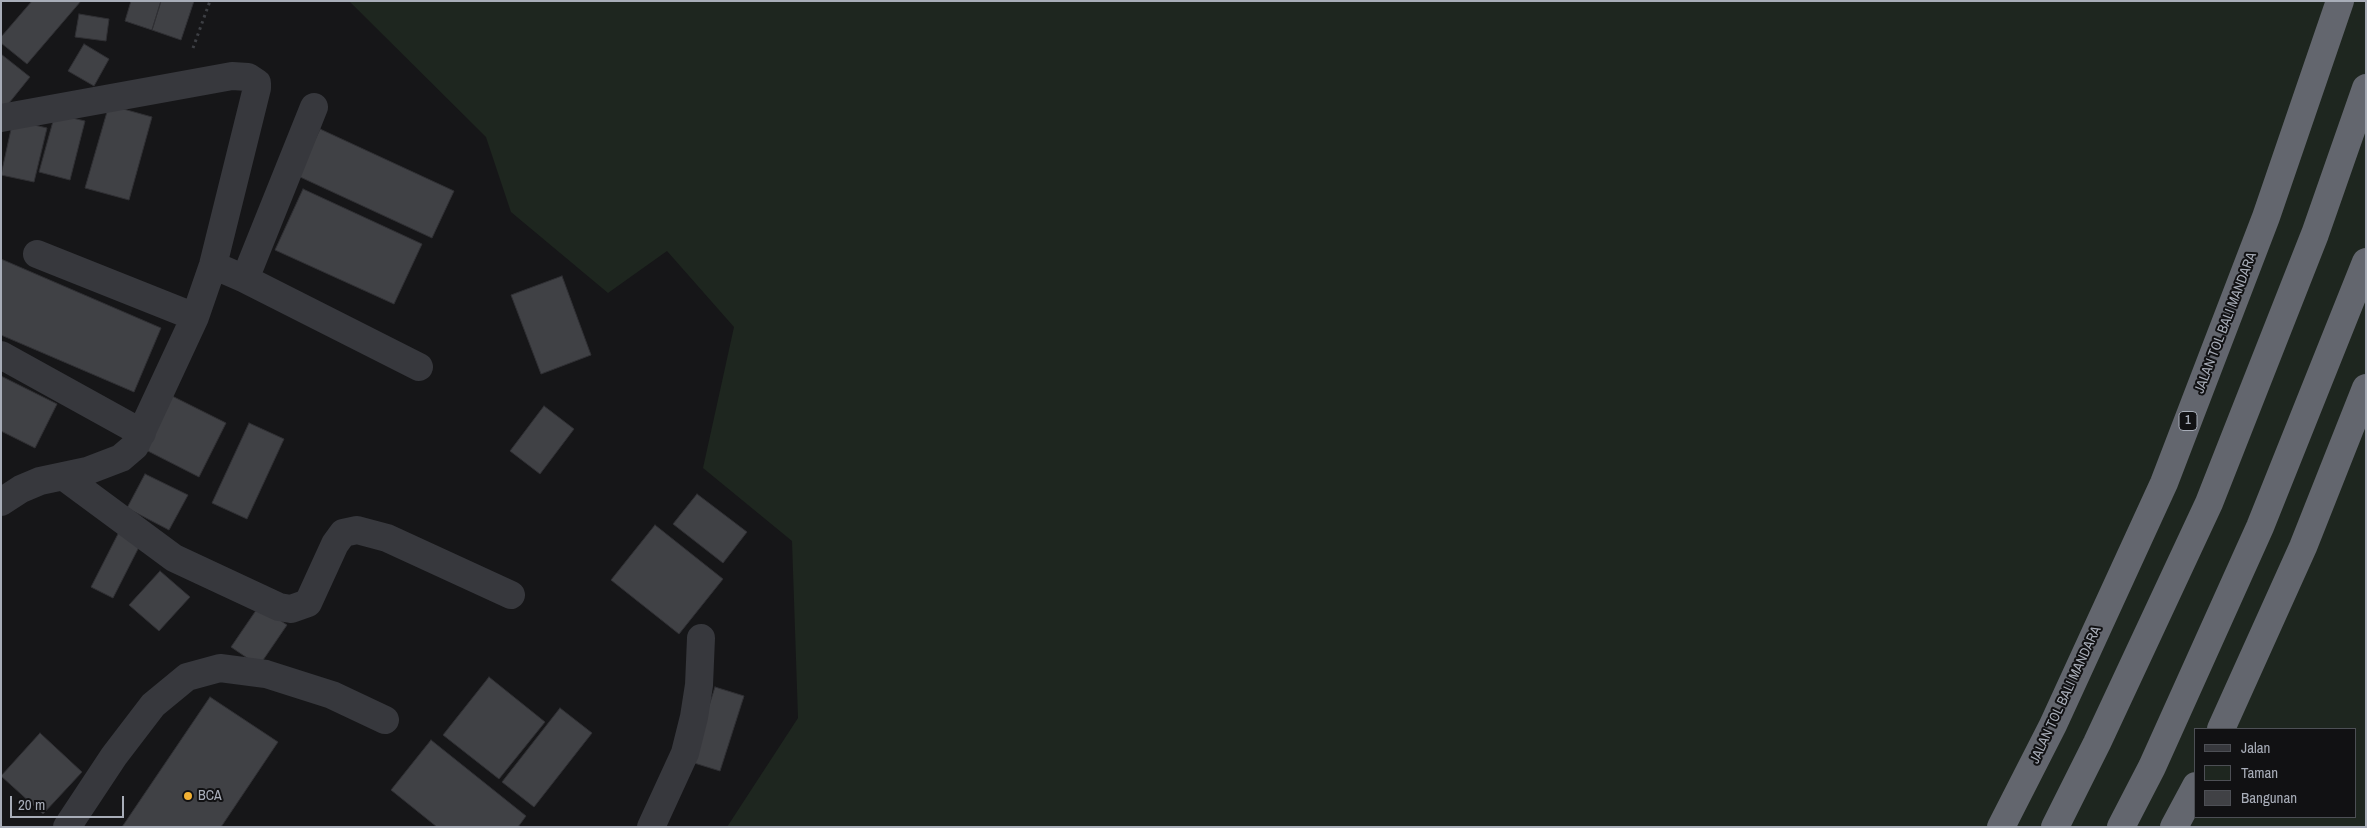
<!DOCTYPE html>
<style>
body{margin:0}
#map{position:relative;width:2367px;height:828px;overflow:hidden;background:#161618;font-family:"Archivo Narrow",sans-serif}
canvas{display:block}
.frame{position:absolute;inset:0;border:2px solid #a8adb8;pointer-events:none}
.legend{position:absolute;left:2194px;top:728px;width:162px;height:90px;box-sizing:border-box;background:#111113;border:1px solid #4d4f55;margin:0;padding:6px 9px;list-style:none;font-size:15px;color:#a8adb8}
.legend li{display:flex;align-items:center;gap:10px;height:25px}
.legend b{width:25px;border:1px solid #4d4f55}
.scale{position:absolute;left:10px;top:796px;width:114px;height:22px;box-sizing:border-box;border:2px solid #a8adb8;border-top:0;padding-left:6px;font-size:15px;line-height:18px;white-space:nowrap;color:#a8adb8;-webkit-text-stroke:4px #111113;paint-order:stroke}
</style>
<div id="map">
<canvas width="2367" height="828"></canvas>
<div class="frame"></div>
<ul class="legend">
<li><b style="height:6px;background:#37383d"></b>Jalan</li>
<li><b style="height:14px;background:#1e261f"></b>Taman</li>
<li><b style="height:14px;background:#404145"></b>Bangunan</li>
</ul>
<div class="scale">20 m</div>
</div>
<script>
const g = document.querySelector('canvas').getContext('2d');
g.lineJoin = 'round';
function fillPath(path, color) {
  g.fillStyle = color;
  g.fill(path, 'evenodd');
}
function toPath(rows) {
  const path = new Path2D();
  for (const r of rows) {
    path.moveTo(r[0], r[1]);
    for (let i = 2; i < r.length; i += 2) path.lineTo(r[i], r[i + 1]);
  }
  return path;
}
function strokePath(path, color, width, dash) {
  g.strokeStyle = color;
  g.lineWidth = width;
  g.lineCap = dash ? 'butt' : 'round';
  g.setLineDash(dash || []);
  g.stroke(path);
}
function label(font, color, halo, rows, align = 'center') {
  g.font = font + ' "Archivo Narrow",sans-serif';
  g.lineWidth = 4;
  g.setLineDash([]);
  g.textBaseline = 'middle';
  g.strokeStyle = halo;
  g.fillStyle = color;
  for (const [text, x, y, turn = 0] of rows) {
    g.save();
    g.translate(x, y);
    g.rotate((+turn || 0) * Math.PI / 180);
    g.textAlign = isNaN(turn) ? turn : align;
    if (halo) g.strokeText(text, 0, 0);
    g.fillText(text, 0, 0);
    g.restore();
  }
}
fillPath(toPath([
 [349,1,2366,1,2366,827,727,827,798,718,792,541,703,468,734,327,667,251,608,293,511,212,486,137],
 [2196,729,2356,729,2356,817,2196,817]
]), '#1e261f');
const building = toPath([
 [32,1,81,1,27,64,1,43,1,37,32,1],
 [131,1,161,1,152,30,125,21,131,1],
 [161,1,194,1,181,40,152,30,161,1],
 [79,14,109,19,106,41,75,37,79,14],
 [84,44,109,59,94,86,68,71,84,44],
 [1,54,30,77,1,113,1,54],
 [109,105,152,117,129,200,85,188,109,105],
 [55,114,85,121,70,180,39,172,55,114],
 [13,120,47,128,34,182,1,175,13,120],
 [320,129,454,191,432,238,298,176,320,129],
 [303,189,422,244,394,304,275,250,303,189],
 [1,259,161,328,134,392,1,335,1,259],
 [562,276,591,355,541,374,511,295,562,276],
 [1,376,57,404,35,448,1,431,1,376],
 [170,395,226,423,199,477,142,448,170,395],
 [544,406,574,429,540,474,510,451,544,406],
 [249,423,284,439,247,519,212,503,249,423],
 [145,474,188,495,169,530,127,508,145,474],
 [697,494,747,532,723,563,673,524,697,494],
 [655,525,723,579,679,634,611,580,655,525],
 [119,532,141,543,113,598,91,587,119,532],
 [160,571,190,597,159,631,129,605,160,571],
 [259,606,287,625,259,666,231,647,259,606],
 [489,677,545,722,499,779,443,735,489,677],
 [715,687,744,696,720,771,691,762,715,687],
 [210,697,278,742,221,827,122,827,210,697],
 [560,708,592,733,534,807,502,782,560,708],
 [40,733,82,772,43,814,1,776,40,733],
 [431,740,526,816,518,827,437,827,391,790,431,740]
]);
fillPath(building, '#404145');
strokePath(building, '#303034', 1);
strokePath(toPath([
 [193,48,210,1]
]), '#3d3f44', 3, [2.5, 4]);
strokePath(toPath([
 [1,118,232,76,248,77,257,83,257,88,213,265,195,317,135,446,121,458,87,471,40,481,21,489,1,502],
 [37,254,195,317],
 [213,265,245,279,419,367],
 [245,279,314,107],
 [1,355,142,433],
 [63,476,174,558,279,607,291,609,308,603,335,544,343,533,357,530,387,538,511,595],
 [67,827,114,756,153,705,187,677,220,668,266,674,332,695,385,720],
 [651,827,685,753,694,717,699,685,701,638]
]), '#37383d', 28);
strokePath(toPath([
 [2221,729,2303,547,2366,388],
 [2001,827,2053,725,2164,483,2266,217,2340,1],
 [2055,827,2097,743,2209,503,2315,234,2366,88],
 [2121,827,2152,767,2260,527,2366,262],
 [2174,827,2196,786]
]), '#63666e', 28);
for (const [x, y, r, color] of [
 [188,796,5,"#f2b134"]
]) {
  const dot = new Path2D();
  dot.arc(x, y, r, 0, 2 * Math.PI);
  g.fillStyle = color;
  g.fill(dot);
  strokePath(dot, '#111113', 2);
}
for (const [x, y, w] of [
 [2188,421,18]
]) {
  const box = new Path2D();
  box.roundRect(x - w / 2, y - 9.5, w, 19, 4);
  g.fillStyle = '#111113';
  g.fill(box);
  strokePath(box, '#a8adb8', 1);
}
label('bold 12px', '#a8adb8', null, [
 ["1",2188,421]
]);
label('14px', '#a8adb8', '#111113', [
 ["JALAN TOL BALI MANDARA",2226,323,-69],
 ["JALAN TOL BALI MANDARA",2066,695,-65]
]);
label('14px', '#a8adb8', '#111113', [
 ["BCA",198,796]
], 'left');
</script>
